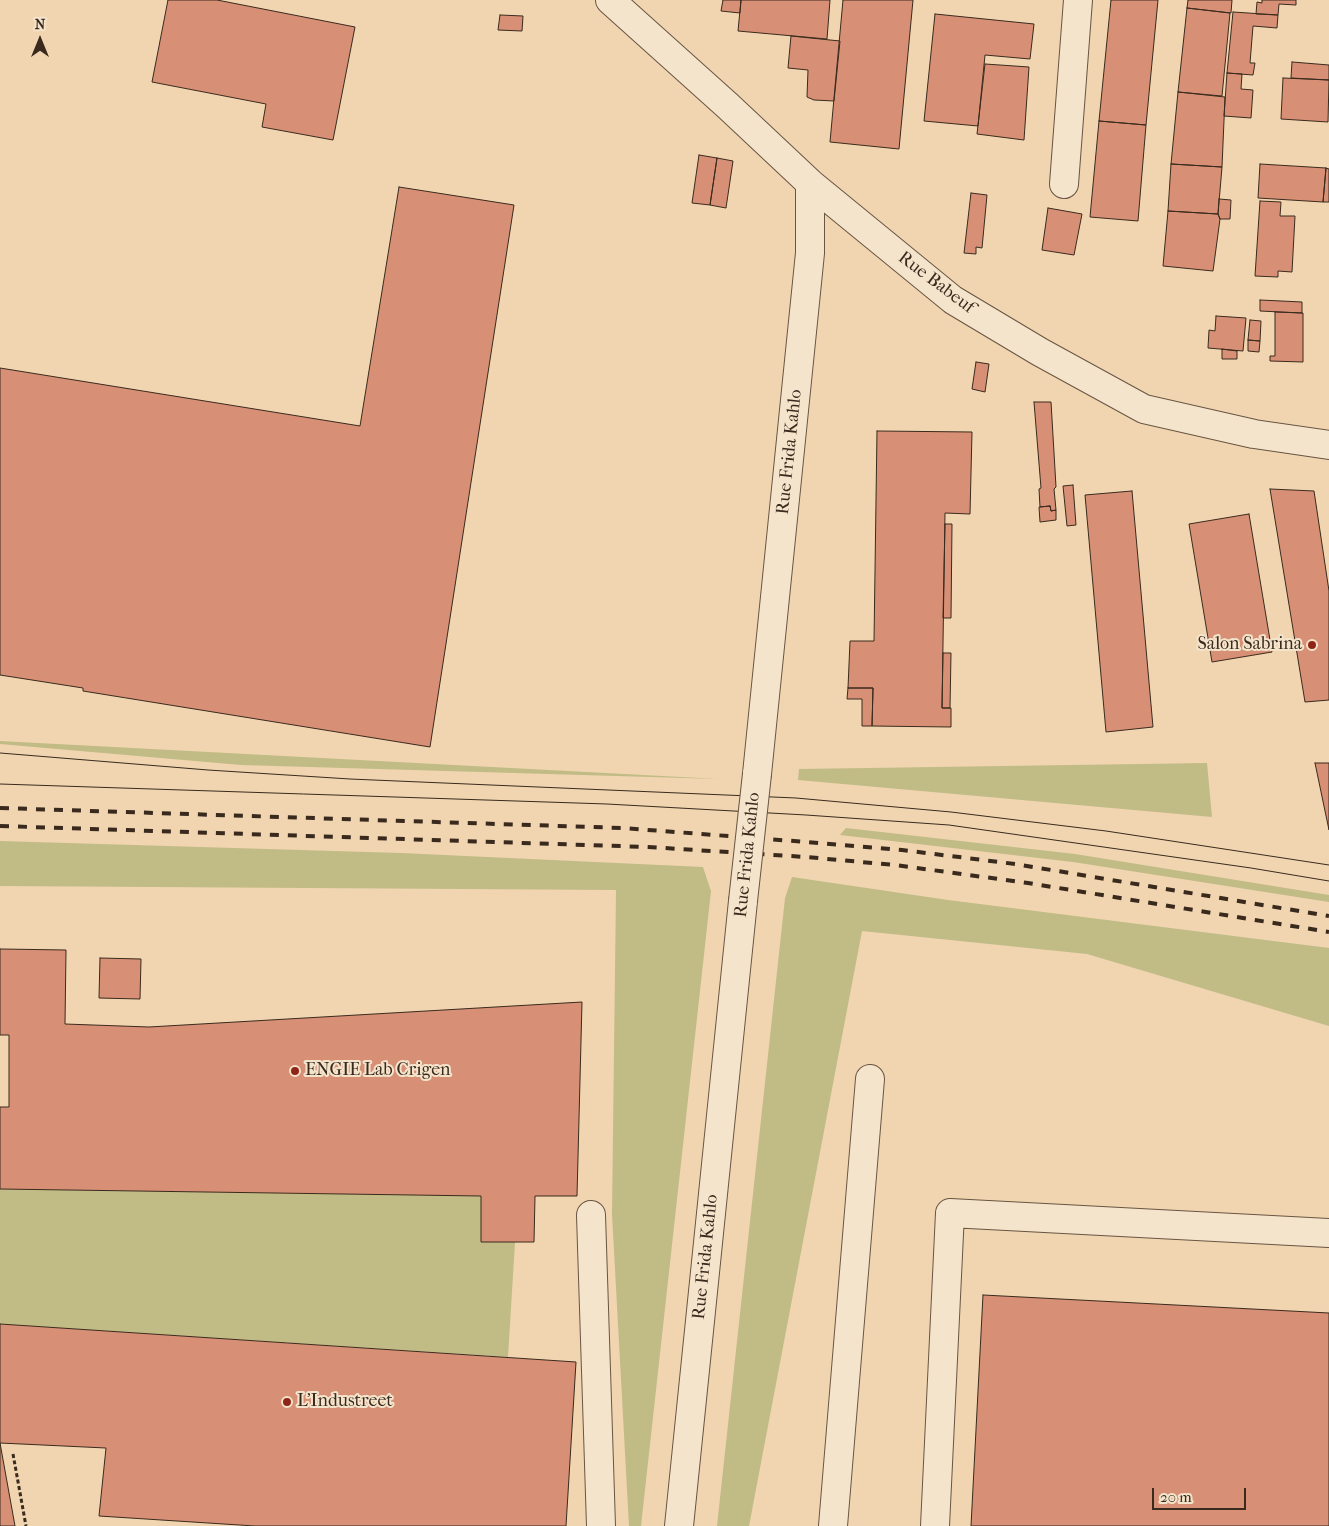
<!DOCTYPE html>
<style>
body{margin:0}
#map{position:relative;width:1329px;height:1526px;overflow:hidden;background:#f0d5b0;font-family:"IM FELL French Canon",serif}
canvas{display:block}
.north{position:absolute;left:15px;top:15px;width:50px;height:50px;-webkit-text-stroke:4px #f5e4cc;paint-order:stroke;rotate:0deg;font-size:14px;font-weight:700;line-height:20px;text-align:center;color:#3a2a1d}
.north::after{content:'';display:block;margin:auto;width:18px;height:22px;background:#3a2a1d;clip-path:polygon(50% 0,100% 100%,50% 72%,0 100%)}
.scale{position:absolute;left:1152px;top:1488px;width:94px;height:22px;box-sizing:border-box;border:2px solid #3a2a1d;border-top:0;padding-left:6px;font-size:15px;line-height:18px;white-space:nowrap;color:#3a2a1d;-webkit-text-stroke:4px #f5e4cc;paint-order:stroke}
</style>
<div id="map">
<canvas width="1329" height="1526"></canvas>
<div class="north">N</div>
<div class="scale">20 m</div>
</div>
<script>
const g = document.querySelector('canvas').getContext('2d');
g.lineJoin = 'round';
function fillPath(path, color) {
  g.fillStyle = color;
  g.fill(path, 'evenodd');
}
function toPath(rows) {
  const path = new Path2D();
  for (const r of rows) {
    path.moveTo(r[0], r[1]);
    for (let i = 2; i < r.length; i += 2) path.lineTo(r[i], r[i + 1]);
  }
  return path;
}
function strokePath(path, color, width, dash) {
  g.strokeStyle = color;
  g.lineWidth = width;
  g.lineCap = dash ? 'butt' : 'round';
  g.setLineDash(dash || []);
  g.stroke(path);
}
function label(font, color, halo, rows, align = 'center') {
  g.font = font + ' "IM FELL French Canon",serif';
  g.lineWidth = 4;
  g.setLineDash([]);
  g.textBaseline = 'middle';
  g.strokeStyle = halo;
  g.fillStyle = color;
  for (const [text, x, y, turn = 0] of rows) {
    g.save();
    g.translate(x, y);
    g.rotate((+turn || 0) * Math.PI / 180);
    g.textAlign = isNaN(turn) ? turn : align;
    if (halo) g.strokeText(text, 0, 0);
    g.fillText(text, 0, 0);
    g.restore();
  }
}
fillPath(toPath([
 [0,741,719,779,241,765,0,744],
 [1207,763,1212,817,798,780,799,769],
 [846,828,1075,854,1329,895,1329,902,1073,862,840,835],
 [0,841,401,853,703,867,711,891,641,1526,629,1526,612,1214,616,890,0,886],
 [792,877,948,900,1329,948,1329,1026,1087,954,862,931,749,1526,717,1526,785,898],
 [0,1189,481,1196,481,1242,515,1242,508,1357,0,1324]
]), '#c1bb86');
const building = toPath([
 [168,0,217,0,355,27,333,140,262,127,266,104,152,82,168,0],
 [723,0,741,0,740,13,721,11,723,0],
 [741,0,830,0,827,39,738,31,741,0],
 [843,0,913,0,899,149,830,142,843,0],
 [1111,0,1158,0,1146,125,1099,121,1111,0],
 [1188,0,1232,0,1231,13,1187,8,1188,0],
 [1262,0,1296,0,1296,5,1279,4,1278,15,1256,14,1257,2,1262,3,1262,0],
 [1187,8,1230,13,1222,96,1178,92,1187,8],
 [1233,12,1278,15,1277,28,1253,26,1250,63,1255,63,1253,75,1227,73,1233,12],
 [935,14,1034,24,1030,59,985,55,978,126,924,121,935,14],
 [500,15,523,16,522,31,498,30,500,15],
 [791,36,840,41,834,101,814,100,807,97,808,70,788,68,791,36],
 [1292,62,1329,65,1329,80,1291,78,1292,62],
 [985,64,1029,67,1024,140,977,134,985,64],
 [1227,73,1242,74,1241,89,1253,90,1251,118,1224,116,1227,73],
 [1283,78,1329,80,1328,122,1281,119,1283,78],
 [1178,92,1225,97,1222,167,1171,164,1178,92],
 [1099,121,1146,125,1138,221,1090,217,1099,121],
 [699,155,717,158,710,205,692,203,699,155],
 [717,158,733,161,726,208,710,205,717,158],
 [1171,164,1222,167,1218,214,1168,211,1171,164],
 [1260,164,1326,168,1323,202,1258,198,1260,164],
 [1326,168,1329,169,1329,202,1323,202,1326,168],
 [399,187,514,205,430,747,83,691,83,688,0,675,0,368,360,426,399,187],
 [971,193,987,195,982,248,976,247,976,254,964,253,971,193],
 [1219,199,1231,200,1230,219,1220,219,1218,214,1219,199],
 [1260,201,1281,202,1280,216,1295,216,1292,272,1278,271,1278,277,1255,276,1260,201],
 [1048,208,1082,214,1074,255,1042,250,1048,208],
 [1168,211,1218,214,1220,219,1213,271,1163,266,1168,211],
 [1260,300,1302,302,1302,313,1260,311,1260,300],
 [1275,312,1303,313,1303,362,1270,361,1270,356,1275,356,1275,312],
 [1216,316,1246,318,1243,351,1208,348,1209,330,1215,331,1216,316],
 [1250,320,1261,321,1260,341,1248,340,1250,320],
 [1248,340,1260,341,1259,352,1248,351,1248,340],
 [1222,349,1237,351,1237,359,1222,359,1222,349],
 [976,362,989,364,985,392,972,389,976,362],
 [1034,402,1051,402,1056,487,1054,489,1056,510,1051,511,1050,506,1040,507,1039,489,1041,488,1034,402],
 [877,431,972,432,970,514,945,513,942,708,951,708,951,727,872,726,873,688,848,688,850,641,874,641,877,431],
 [1073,485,1076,525,1067,526,1063,486,1073,485],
 [1270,489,1314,491,1329,591,1329,700,1305,702,1270,489],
 [1132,491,1153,727,1106,732,1085,495,1132,491],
 [1050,506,1051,511,1056,510,1056,520,1040,522,1039,507,1050,506],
 [1249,514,1272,652,1212,662,1189,524,1249,514],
 [945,524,952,524,951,618,943,618,945,524],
 [943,653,951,653,950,708,942,708,943,653],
 [848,688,873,688,872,726,862,726,862,699,847,699,848,688],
 [1315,763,1329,763,1329,830,1315,763],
 [0,949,66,950,65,1024,149,1027,582,1002,577,1196,535,1196,534,1242,481,1242,481,1196,0,1189,0,1107,9,1107,9,1035,0,1035,0,949],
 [100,958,141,959,140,999,99,998,100,958],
 [983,1295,1329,1313,1329,1526,971,1526,983,1295],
 [0,1324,576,1362,566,1526,255,1526,99,1516,106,1448,0,1443,15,1526,0,1526,0,1324]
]);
fillPath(building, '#d79076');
strokePath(building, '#3a2a1d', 1);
const minor = toPath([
 [610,0,728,106,810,183,953,300,1040,352,1144,409,1254,434,1329,445],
 [1064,184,1078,0],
 [757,774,810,253,810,183],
 [591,1215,601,1526],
 [679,1526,743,901],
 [833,1526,870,1079],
 [935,1526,950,1213,1329,1233]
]);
strokePath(minor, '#685542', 30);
strokePath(toPath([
 [13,1454,26,1526]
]), '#3a2a1d', 3, [4, 2.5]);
strokePath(minor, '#f5e4cc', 28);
strokePath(toPath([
 [0,753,208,770,350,779,796,798,951,812,1106,831,1329,865],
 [0,784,607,804,806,815,949,825,1251,868,1329,881]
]), '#3a2a1d', 1);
strokePath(toPath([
 [0,808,623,828,806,842,902,850,1015,864,1329,916],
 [0,826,648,847,806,857,895,865,1028,883,1329,932]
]), '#3a2a1d', 4, [9, 9]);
const minorBridge = toPath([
 [743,901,757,774]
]);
strokePath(minorBridge, '#685542', 30, []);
strokePath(minorBridge, '#f5e4cc', 28);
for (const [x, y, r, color] of [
 [1312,645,5,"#8f2418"],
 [295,1071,5,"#8f2418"],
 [287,1402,5,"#8f2418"]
]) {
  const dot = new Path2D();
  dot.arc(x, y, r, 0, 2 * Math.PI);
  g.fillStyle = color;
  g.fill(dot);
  strokePath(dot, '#f5e4cc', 2);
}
label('18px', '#3a2a1d', '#f5e4cc', [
 ["Rue Babeuf",936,283,37],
 ["Rue Frida Kahlo",790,452,-84],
 ["Rue Frida Kahlo",748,855,-84],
 ["Rue Frida Kahlo",706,1257,-84]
]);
label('18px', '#3a2a1d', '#f5e4cc', [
 ["Salon Sabrina",1302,645,"right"],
 ["ENGIE Lab Crigen",305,1071],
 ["L'Industreet",297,1402]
], 'left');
</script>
